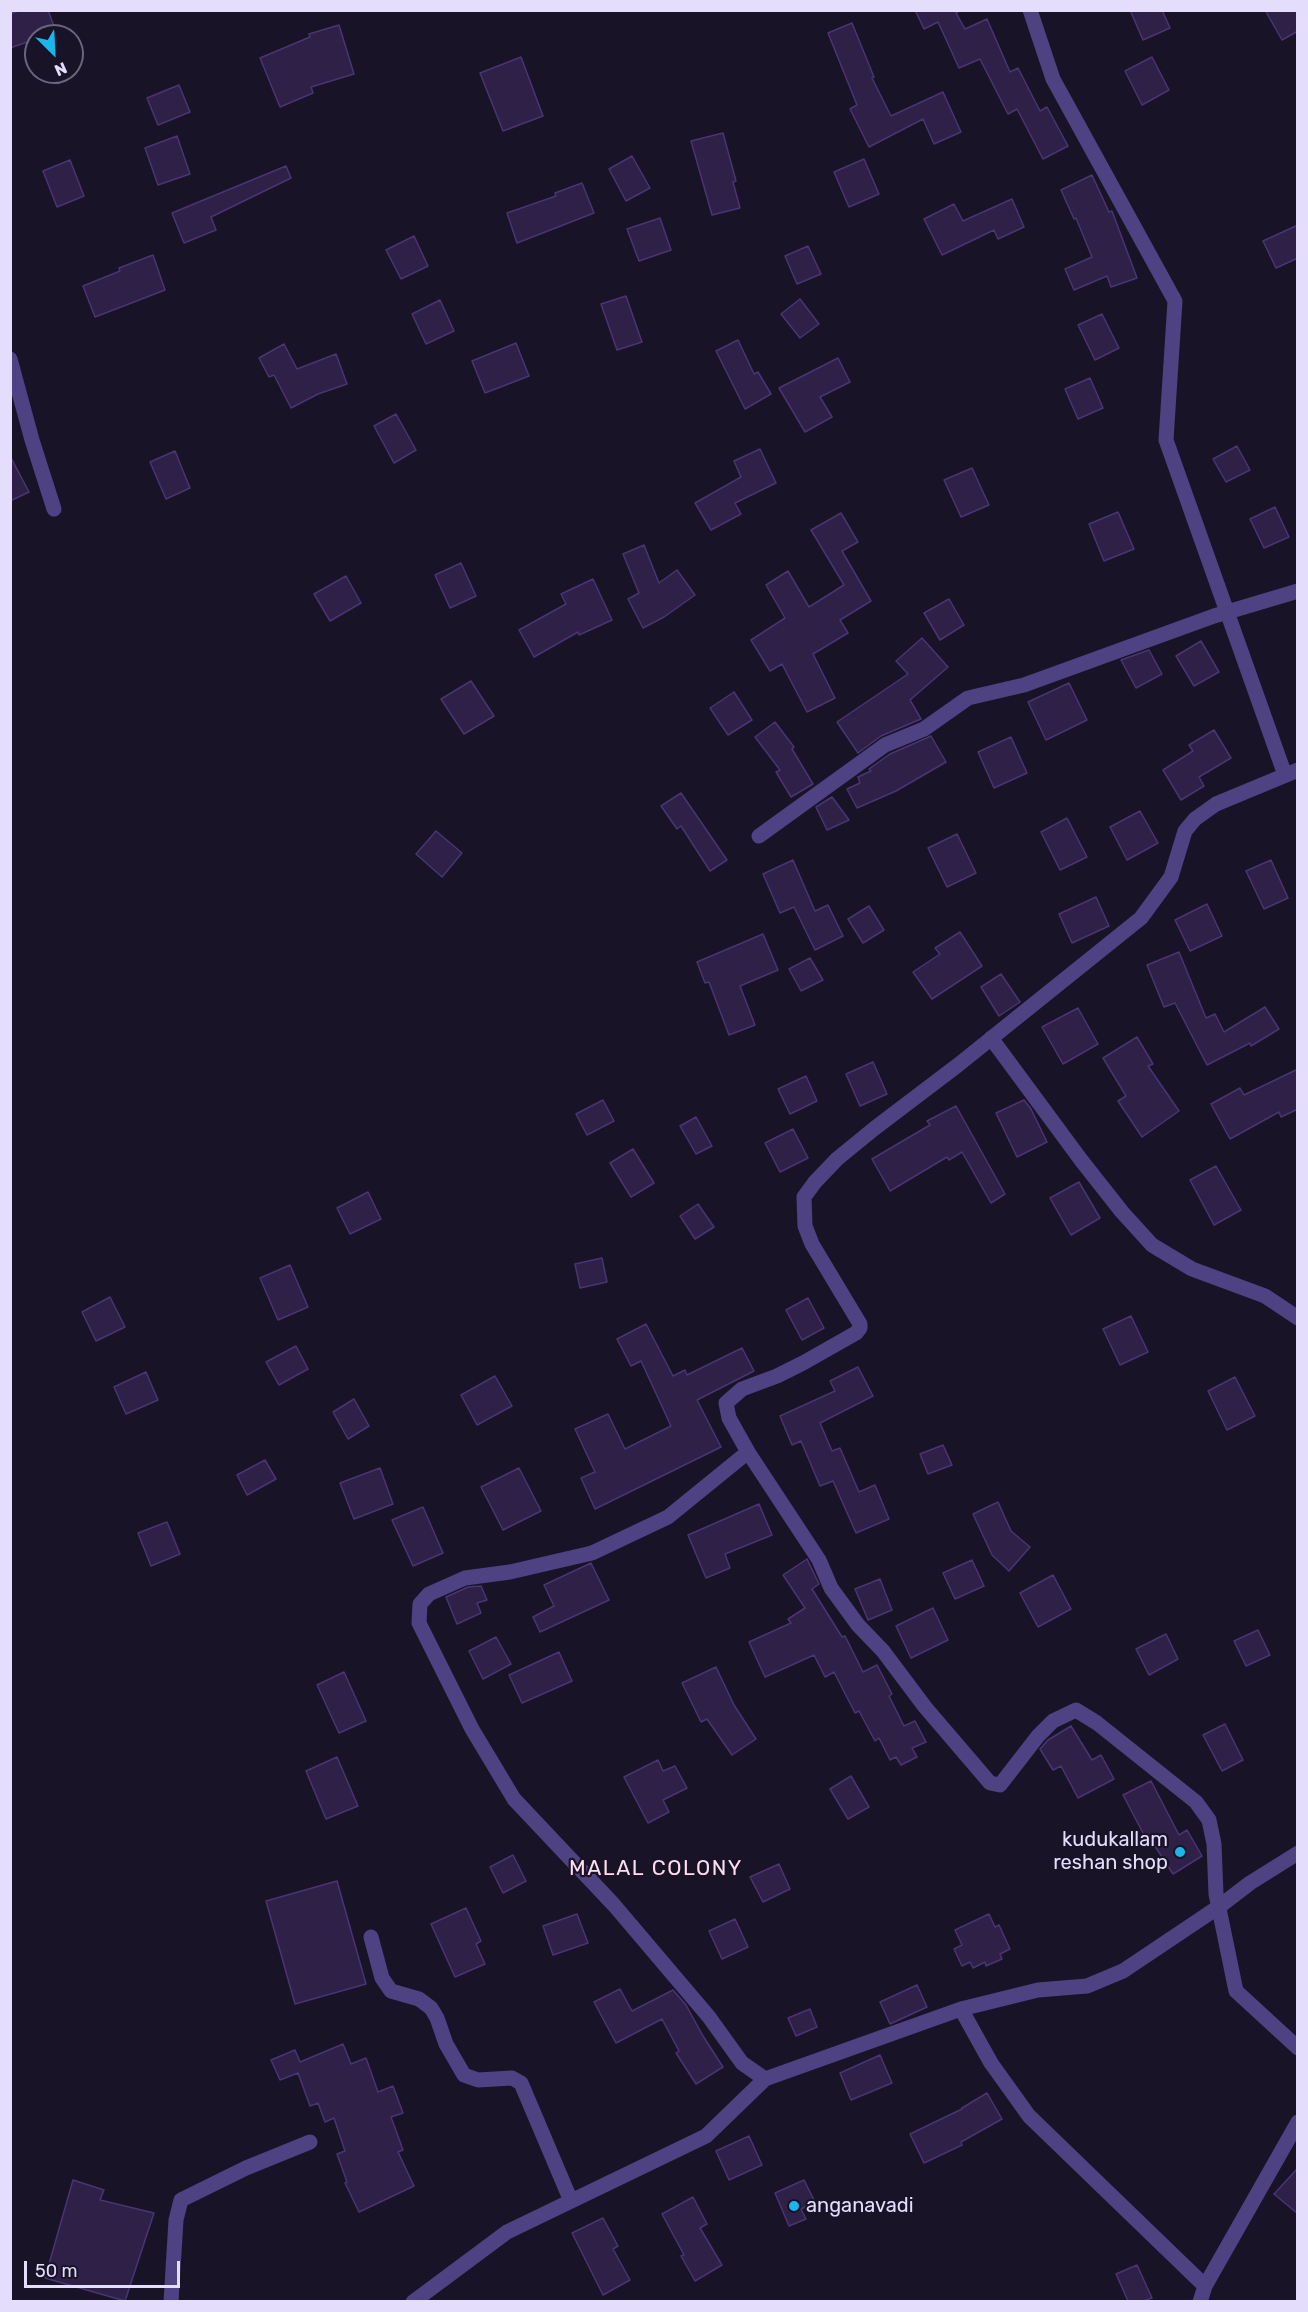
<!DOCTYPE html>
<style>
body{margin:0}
#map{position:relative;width:1308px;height:2312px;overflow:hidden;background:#191328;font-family:Rubik,sans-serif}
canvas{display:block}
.frame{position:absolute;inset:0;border:12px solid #e5ddfc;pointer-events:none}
.north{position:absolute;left:24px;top:24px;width:60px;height:60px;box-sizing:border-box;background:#191328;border:2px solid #6b647d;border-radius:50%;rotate:156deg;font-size:16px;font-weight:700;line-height:24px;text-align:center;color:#e5ddfc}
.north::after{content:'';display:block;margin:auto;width:21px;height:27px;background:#1ab7ea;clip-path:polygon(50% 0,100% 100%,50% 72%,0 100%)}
.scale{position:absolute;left:24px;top:2261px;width:156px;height:27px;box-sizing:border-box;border:3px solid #e5ddfc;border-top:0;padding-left:8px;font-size:18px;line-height:21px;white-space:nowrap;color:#e5ddfc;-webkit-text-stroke:4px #191328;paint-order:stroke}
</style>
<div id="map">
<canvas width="1308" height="2312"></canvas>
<div class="frame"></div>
<div class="north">N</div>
<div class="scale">50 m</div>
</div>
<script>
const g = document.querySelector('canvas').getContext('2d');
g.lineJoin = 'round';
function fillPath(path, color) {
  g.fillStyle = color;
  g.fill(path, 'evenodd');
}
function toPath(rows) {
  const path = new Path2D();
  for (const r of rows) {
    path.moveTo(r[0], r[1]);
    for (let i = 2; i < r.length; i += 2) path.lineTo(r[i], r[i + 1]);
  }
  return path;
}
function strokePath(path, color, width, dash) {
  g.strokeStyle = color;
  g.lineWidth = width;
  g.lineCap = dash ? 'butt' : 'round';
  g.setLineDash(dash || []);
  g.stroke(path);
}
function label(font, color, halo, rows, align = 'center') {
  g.font = font + ' Rubik,sans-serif';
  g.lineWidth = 4.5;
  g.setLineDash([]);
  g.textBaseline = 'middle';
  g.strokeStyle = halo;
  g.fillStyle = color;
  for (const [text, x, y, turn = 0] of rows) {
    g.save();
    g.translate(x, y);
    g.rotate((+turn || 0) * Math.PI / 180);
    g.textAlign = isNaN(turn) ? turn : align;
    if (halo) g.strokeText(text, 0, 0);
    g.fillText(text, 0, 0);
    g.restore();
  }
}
const building = toPath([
 [21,10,48,10,56,32,44,36,36,36,36,39,10,48,10,14,21,10],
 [915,10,961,10,956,13,965,29,987,19,1010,72,1018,68,1040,111,1047,107,1068,146,1043,159,1017,109,1008,114,980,59,959,68,938,22,924,29,915,10],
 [1130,10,1162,10,1170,28,1143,40,1130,10],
 [1265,10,1298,10,1298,31,1282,40,1265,10],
 [852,23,874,77,872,78,891,116,943,92,961,132,934,144,923,119,869,147,850,109,857,105,828,33,852,23],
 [339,25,354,74,311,87,313,93,280,107,260,58,310,37,309,34,339,25],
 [521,57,543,116,503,131,480,73,521,57],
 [1152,57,1169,90,1142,105,1125,71,1152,57],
 [179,85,190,112,158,125,147,98,179,85],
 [723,133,736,181,733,182,740,208,712,215,691,141,723,133],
 [177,136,190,174,158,185,145,148,177,136],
 [632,156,650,188,626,201,609,169,632,156],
 [864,159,879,194,849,207,834,172,864,159],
 [70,160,84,196,57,207,43,171,70,160],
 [286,166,291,178,211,217,216,230,184,243,172,213,286,166],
 [1092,175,1109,212,1112,211,1137,278,1111,287,1107,276,1074,290,1065,269,1092,257,1076,218,1074,219,1061,190,1092,175],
 [582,183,594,213,517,243,507,213,556,196,555,193,582,183],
 [1012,199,1024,227,998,239,994,230,942,255,924,219,954,204,963,221,1012,199],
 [660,218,671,250,639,261,627,229,660,218],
 [1298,225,1298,258,1276,268,1263,241,1298,225],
 [414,236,428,266,401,279,386,250,414,236],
 [808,246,821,274,797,284,785,256,808,246],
 [153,255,165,290,95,317,83,286,120,271,119,268,153,255],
 [626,296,642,342,617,350,601,304,626,296],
 [800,299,819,324,800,338,781,314,800,299],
 [440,300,454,331,426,344,412,314,440,300],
 [1102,314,1119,348,1095,360,1078,325,1102,314],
 [738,340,754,374,758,372,771,394,745,409,716,351,738,340],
 [516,343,529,376,485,393,472,361,516,343],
 [284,344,297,369,336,354,347,384,318,394,291,408,274,375,269,377,259,358,284,344],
 [838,358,850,382,820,397,832,417,805,432,779,388,838,358],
 [1090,378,1103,408,1078,419,1065,389,1090,378],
 [396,414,416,450,394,463,374,426,396,414],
 [1237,446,1250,470,1226,482,1213,459,1237,446],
 [760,449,776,483,735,503,741,514,711,530,695,503,741,477,734,461,760,449],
 [175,451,190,488,166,499,150,462,175,451],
 [10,456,29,492,10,501,10,456],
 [972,468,989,505,961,517,944,480,972,468],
 [1275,507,1289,537,1264,548,1250,519,1275,507],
 [1118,512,1134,549,1104,561,1089,524,1118,512],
 [841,513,858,542,842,551,871,601,840,620,848,633,813,654,835,698,807,712,782,664,770,671,751,640,785,618,766,585,788,571,809,607,844,585,811,530,841,513],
 [644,545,659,583,677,570,695,595,664,617,643,628,628,599,639,593,623,554,644,545],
 [461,563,476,596,450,608,435,575,461,563],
 [346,576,361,603,330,621,314,594,346,576],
 [593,579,612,620,579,635,578,632,534,657,519,630,566,604,561,594,593,579],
 [949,599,964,625,940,640,924,613,949,599],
 [922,638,948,667,910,700,921,719,881,736,858,753,837,722,908,674,896,661,922,638],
 [1201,641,1219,672,1194,686,1176,656,1201,641],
 [1149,650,1162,674,1136,688,1121,660,1149,650],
 [471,681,494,716,464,734,441,699,471,681],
 [1069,683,1087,720,1046,740,1028,702,1069,683],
 [734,692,752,720,728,735,710,708,734,692],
 [775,722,794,747,792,749,813,784,791,797,776,772,780,770,755,737,775,722],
 [1214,730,1231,758,1199,777,1204,786,1181,800,1163,770,1193,751,1189,745,1214,730],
 [931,736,946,762,896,791,857,808,847,789,860,783,858,777,871,771,869,769,890,754,931,736],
 [1011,737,1027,773,994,788,978,752,1011,737],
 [681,793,727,860,710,871,681,826,677,829,661,806,681,793],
 [832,797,849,820,827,830,816,807,832,797],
 [1140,811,1158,843,1127,860,1110,827,1140,811],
 [1067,818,1087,857,1060,870,1041,832,1067,818],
 [436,831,462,853,442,877,416,854,436,831],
 [957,834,976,873,947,887,928,848,957,834],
 [793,860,815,911,828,905,843,936,815,950,794,907,780,913,763,874,793,860],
 [1271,860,1288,898,1264,909,1246,871,1271,860],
 [1096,897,1109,926,1072,943,1059,914,1096,897],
 [1207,904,1222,936,1190,951,1175,920,1207,904],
 [869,906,884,930,863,943,848,919,869,906],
 [960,932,982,966,932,999,913,972,940,954,935,948,960,932],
 [763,934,778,970,740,986,755,1025,729,1035,709,982,705,983,697,962,763,934],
 [1179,952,1206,1018,1215,1014,1224,1032,1265,1007,1279,1029,1251,1046,1250,1043,1207,1065,1175,1003,1164,1007,1147,965,1179,952],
 [810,958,823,980,801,991,789,969,810,958],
 [1001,974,1020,1002,999,1016,981,987,1001,974],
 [1078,1008,1098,1044,1063,1064,1042,1027,1078,1008],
 [1137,1037,1153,1064,1148,1066,1179,1111,1142,1137,1118,1101,1126,1096,1103,1058,1137,1037],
 [873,1062,887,1094,860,1106,846,1074,873,1062],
 [1298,1069,1298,1109,1281,1117,1279,1112,1230,1139,1211,1104,1240,1088,1244,1095,1298,1069],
 [806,1076,817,1101,790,1114,778,1089,806,1076],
 [603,1100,614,1121,587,1135,576,1114,603,1100],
 [1024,1100,1031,1109,1047,1142,1017,1157,996,1113,1024,1100],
 [956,1106,1005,1194,991,1203,962,1152,949,1160,947,1157,890,1191,872,1159,930,1125,927,1121,956,1106],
 [696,1117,712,1146,696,1154,680,1126,696,1117],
 [793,1129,808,1158,780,1172,765,1143,793,1129],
 [633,1149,654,1183,631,1197,610,1163,633,1149],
 [1216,1166,1241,1210,1214,1225,1190,1180,1216,1166],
 [1079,1182,1100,1218,1071,1235,1050,1198,1079,1182],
 [368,1192,381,1219,350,1234,337,1208,368,1192],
 [698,1204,714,1227,695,1239,680,1216,698,1204],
 [602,1258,607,1282,580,1288,575,1264,602,1258],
 [290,1265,308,1307,278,1320,260,1278,290,1265],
 [110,1297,125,1327,96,1341,82,1312,110,1297],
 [808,1298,824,1328,802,1340,786,1310,808,1298],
 [1131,1316,1148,1352,1120,1365,1103,1329,1131,1316],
 [646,1324,673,1376,685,1370,687,1375,742,1348,754,1371,697,1400,721,1447,595,1509,581,1478,595,1472,575,1429,608,1414,625,1449,671,1426,641,1361,631,1366,617,1339,646,1324],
 [296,1346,308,1369,279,1385,266,1362,296,1346],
 [858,1367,873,1396,820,1423,832,1451,840,1448,859,1492,875,1485,889,1519,856,1533,833,1481,820,1486,801,1441,792,1445,780,1416,835,1391,830,1381,858,1367],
 [146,1372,158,1400,126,1414,114,1387,146,1372],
 [495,1376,512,1406,477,1425,461,1395,495,1376],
 [1235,1377,1255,1416,1227,1430,1208,1391,1235,1377],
 [354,1399,369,1426,348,1439,333,1412,354,1399],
 [943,1445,952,1465,928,1474,920,1454,943,1445],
 [265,1460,276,1479,247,1495,237,1475,265,1460],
 [380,1468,393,1504,354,1519,340,1483,380,1468],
 [519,1468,541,1511,503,1530,481,1487,519,1468],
 [998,1502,1011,1531,1030,1547,1009,1571,992,1555,973,1514,998,1502],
 [759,1504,772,1535,725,1554,730,1568,706,1578,688,1535,759,1504],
 [423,1507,443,1553,413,1566,392,1520,423,1507],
 [167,1522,180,1554,151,1566,138,1533,167,1522],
 [807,1559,819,1584,812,1589,842,1637,845,1636,863,1672,877,1665,892,1694,889,1696,904,1726,915,1721,926,1742,912,1748,917,1757,901,1765,896,1757,890,1760,879,1738,875,1741,859,1711,855,1713,834,1672,825,1677,814,1655,765,1677,749,1642,791,1623,788,1619,805,1608,783,1575,807,1559],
 [972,1560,984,1586,955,1599,943,1573,972,1560],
 [591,1563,609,1600,540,1632,533,1617,554,1606,544,1585,591,1563],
 [1053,1575,1071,1609,1038,1627,1020,1593,1053,1575],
 [880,1579,892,1610,868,1620,855,1589,880,1579],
 [481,1586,487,1600,477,1603,481,1613,457,1624,446,1597,468,1587,481,1586],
 [933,1608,948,1640,911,1658,896,1626,933,1608],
 [1258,1630,1270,1655,1246,1666,1234,1641,1258,1630],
 [1166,1634,1178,1659,1149,1675,1136,1649,1166,1634],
 [496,1637,511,1664,483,1679,469,1651,496,1637],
 [559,1652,572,1681,522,1703,509,1675,559,1652],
 [716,1667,734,1705,756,1739,732,1755,707,1719,701,1722,682,1683,716,1667],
 [344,1672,366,1721,339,1733,317,1685,344,1672],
 [1225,1724,1243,1760,1222,1771,1203,1735,1225,1724],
 [1071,1726,1092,1760,1101,1755,1114,1779,1078,1798,1061,1766,1053,1770,1040,1749,1048,1740,1071,1726],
 [337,1757,358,1806,326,1819,306,1771,337,1757],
 [658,1760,663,1771,675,1766,687,1788,663,1800,669,1812,648,1823,624,1777,658,1760],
 [851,1776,869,1807,848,1819,830,1789,851,1776],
 [1151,1781,1179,1835,1187,1830,1202,1856,1173,1874,1147,1834,1144,1835,1123,1795,1151,1781],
 [513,1855,526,1881,503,1893,490,1867,513,1855],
 [779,1864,790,1889,763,1902,750,1877,779,1864],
 [337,1881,366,1984,295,2004,266,1901,337,1881],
 [466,1908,481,1941,476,1944,485,1964,455,1977,431,1924,466,1908],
 [577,1914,588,1943,553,1955,543,1926,577,1914],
 [989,1914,995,1927,999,1925,1010,1949,1000,1954,1002,1959,986,1966,985,1962,973,1968,970,1962,962,1966,954,1949,962,1945,955,1930,989,1914],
 [735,1919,748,1947,722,1959,709,1931,735,1919],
 [917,1985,927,2007,890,2024,880,2002,917,1985],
 [620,1989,632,2011,673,1990,686,2005,703,2036,723,2067,696,2084,676,2053,679,2051,662,2019,616,2043,594,2002,620,1989],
 [810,2009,817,2027,796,2036,788,2018,810,2009],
 [343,2044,351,2064,366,2058,378,2092,393,2086,403,2113,391,2117,403,2150,398,2152,414,2186,359,2212,345,2183,347,2182,337,2154,345,2151,334,2118,325,2122,318,2103,310,2106,298,2073,280,2080,271,2060,295,2050,300,2062,343,2044],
 [880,2055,892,2083,851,2100,840,2073,880,2055],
 [987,2093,1002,2119,961,2142,962,2145,924,2163,910,2134,962,2109,962,2108,987,2093],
 [749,2136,762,2165,729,2180,716,2151,749,2136],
 [1298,2168,1298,2214,1274,2194,1298,2168],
 [73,2180,104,2190,100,2200,154,2213,125,2301,45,2278,73,2180],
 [804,2180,815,2202,801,2209,806,2219,789,2226,775,2193,804,2180],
 [693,2197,707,2224,700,2228,722,2265,695,2281,681,2256,684,2255,662,2214,693,2197],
 [603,2218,618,2246,613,2249,630,2280,603,2295,572,2233,603,2218],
 [1137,2265,1152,2298,1143,2301,1128,2301,1116,2274,1137,2265]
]);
fillPath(building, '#2e2047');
strokePath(building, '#493571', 1.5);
strokePath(toPath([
 [1030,10,1053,79,1175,301,1166,440,1285,775],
 [10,359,32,440,54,509],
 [759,836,885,745,924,729,968,698,1024,685,1214,616,1298,591],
 [991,1038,1081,1160,1122,1212,1152,1245,1192,1269,1265,1296,1298,1318],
 [748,1452,729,1418,726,1403,742,1389,777,1376,803,1363,856,1333,860,1328,860,1324,812,1244,805,1226,804,1197,815,1182,837,1159,875,1128,958,1065,1141,918,1171,877,1185,831,1195,819,1216,804,1298,770],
 [371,1937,382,1978,391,1991,419,1999,431,2008,437,2018,446,2044,464,2075,478,2080,512,2078,521,2083,571,2201],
 [961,2009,991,2063,1029,2116,1205,2286,1200,2302],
 [765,2079,742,2063,709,2017,614,1905,514,1799,472,1729,419,1623,420,1604,429,1594,465,1578,510,1572,592,1553,668,1517,748,1452,819,1560,831,1588,858,1625,883,1651,925,1707,990,1783,1000,1785,1038,1736,1053,1721,1076,1710,1097,1723,1196,1802,1209,1820,1214,1844,1216,1894,1236,1991,1298,2048],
 [1205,2286,1298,2122],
 [171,2302,176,2220,181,2200,246,2168,310,2142],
 [413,2302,507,2232,706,2136,765,2079,961,2009,1038,1990,1087,1986,1123,1971,1220,1906,1250,1883,1298,1853]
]), '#4e4282', 15);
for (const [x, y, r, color] of [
 [1180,1852,6,"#1ab7ea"],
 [794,2206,6,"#1ab7ea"]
]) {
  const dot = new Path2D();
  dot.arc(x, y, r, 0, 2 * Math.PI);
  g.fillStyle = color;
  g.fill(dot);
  strokePath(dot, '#191328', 2);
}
label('20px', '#e5ddfc', '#191328', [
 ["kudukallam",1168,1840],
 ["reshan shop",1168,1863],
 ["anganavadi",806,2206,"left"]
], 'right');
g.letterSpacing = '1.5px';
label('21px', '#fcdeed', '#191328', [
 ["MALAL COLONY",656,1869]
]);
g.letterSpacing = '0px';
</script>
